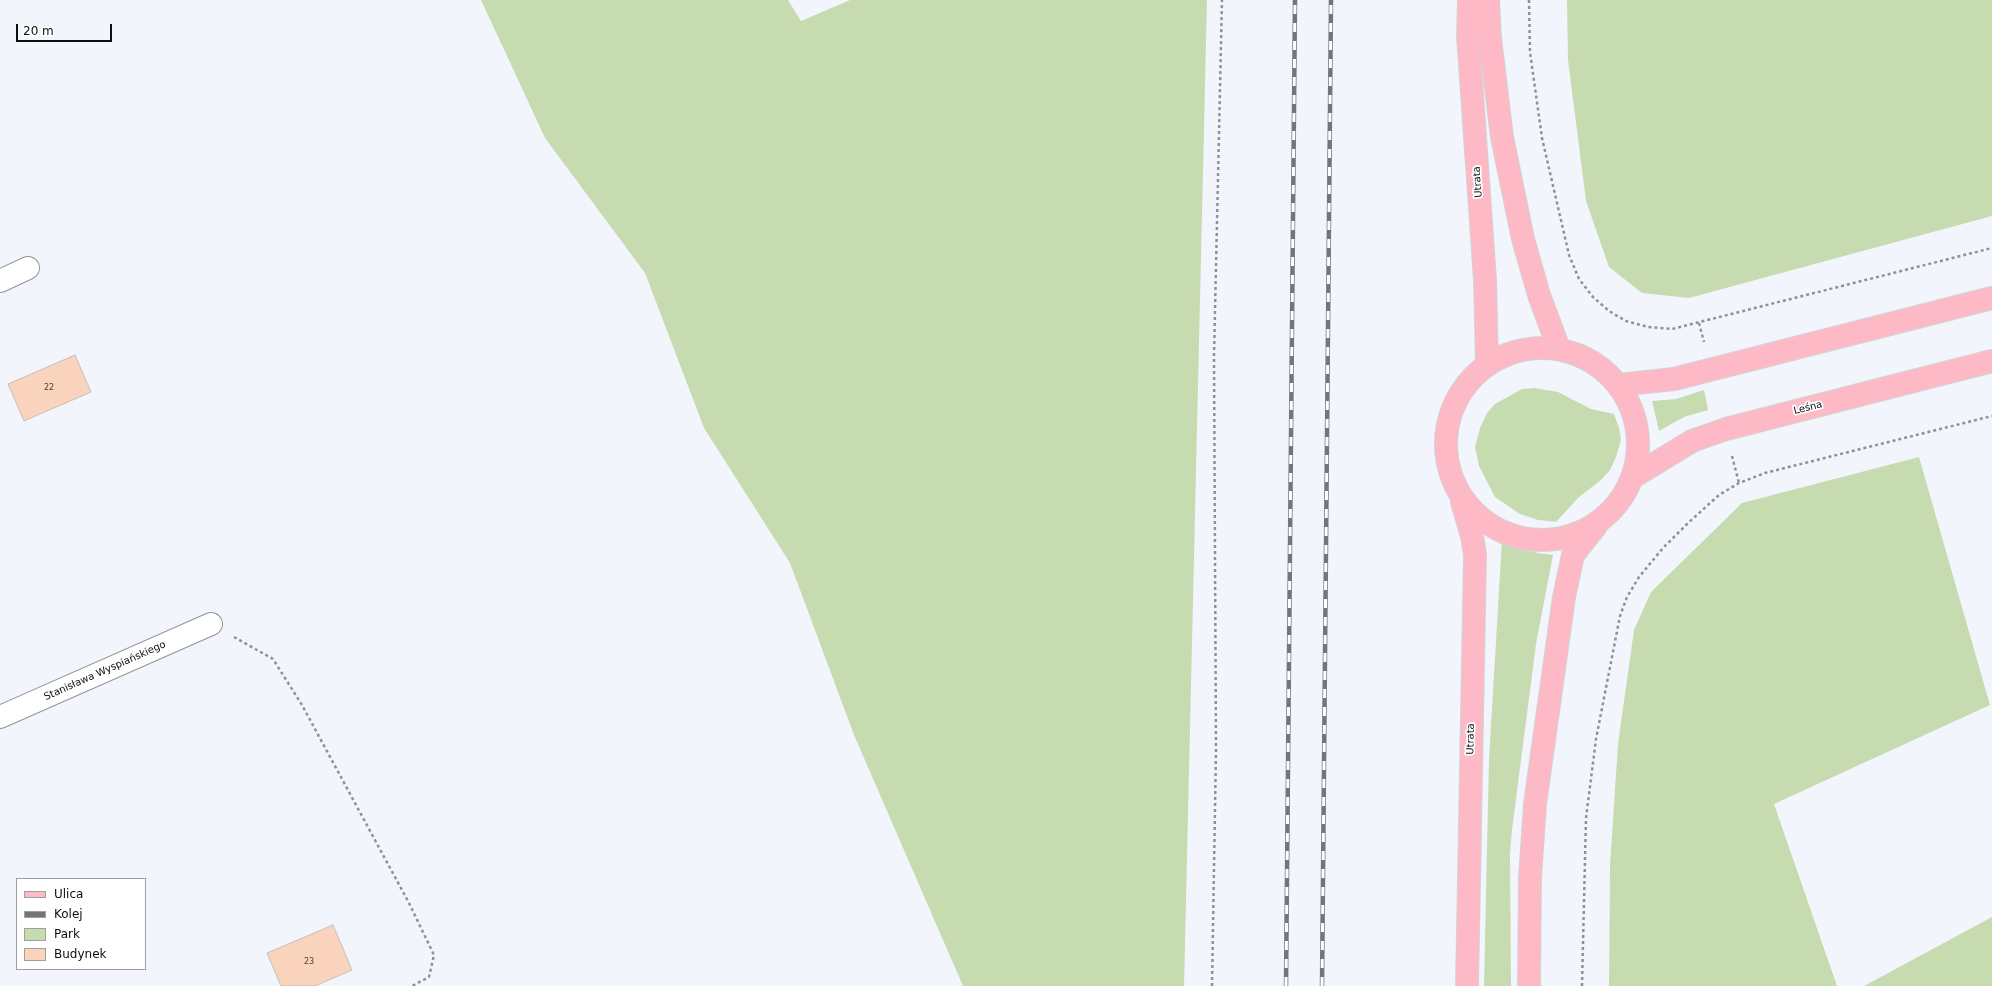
<!DOCTYPE html>
<meta charset="utf-8">
<style>
body{margin:0}
#map{position:relative;width:1992px;height:986px;overflow:hidden;background:#f2f6fc;font-family:"DejaVu Sans",sans-serif}
canvas{display:block}
.legend{position:absolute;left:16px;top:878px;width:130px;height:92px;box-sizing:border-box;background:#fff;border:1px solid #9e9f9f;margin:0;padding:5px 7px;list-style:none;font-size:12px;color:#0c0e10}
.legend li{display:flex;align-items:center;gap:8px;height:20px}
.legend b{width:20px;border:1px solid #9e9f9f}
.scale{position:absolute;left:16px;top:24px;width:96px;height:18px;box-sizing:border-box;border:2px solid #0c0e10;border-top:0;padding-left:5px;font-size:12px;line-height:14px;white-space:nowrap;color:#0c0e10;-webkit-text-stroke:3px #fff;paint-order:stroke}
</style>
<div id="map">
<canvas width="1992" height="986"></canvas>
<ul class="legend">
<li><b style="height:5px;background:#fdb9c6"></b>Ulica</li>
<li><b style="height:5px;background:#737579"></b>Kolej</li>
<li><b style="height:11px;background:#c7dbb1"></b>Park</li>
<li><b style="height:11px;background:#f9d3bb"></b>Budynek</li>
</ul>
<div class="scale">20 m</div>
</div>
<script>
const g = document.querySelector('canvas').getContext('2d');
g.lineJoin = 'round';
function fillPath(path, color) {
  g.fillStyle = color;
  g.fill(path, 'evenodd');
}
function toPath(rows) {
  const path = new Path2D();
  for (const r of rows) {
    if (r.length === 3) {
      path.moveTo(r[0] + r[2], r[1]);
      path.arc(r[0], r[1], r[2], 0, 2 * Math.PI);
      continue;
    }
    path.moveTo(r[0], r[1]);
    for (let i = 2; i < r.length; i += 2) path.lineTo(r[i], r[i + 1]);
  }
  return path;
}
function strokePath(path, color, width, dash) {
  g.strokeStyle = color;
  g.lineWidth = width;
  g.lineCap = dash ? 'butt' : 'round';
  g.setLineDash(dash || []);
  g.stroke(path);
}
function label(font, color, halo, rows, align = 'center') {
  g.font = font + ' "DejaVu Sans",sans-serif';
  g.lineWidth = 3.5;
  g.setLineDash([]);
  g.textBaseline = 'middle';
  g.strokeStyle = halo;
  g.fillStyle = color;
  for (const [text, x, y, turn = 0] of rows) {
    g.save();
    g.translate(x, y);
    g.rotate((+turn || 0) * Math.PI / 180);
    g.textAlign = isNaN(turn) ? turn : align;
    if (halo) g.strokeText(text, 0, 0);
    g.fillText(text, 0, 0);
    g.restore();
  }
}
fillPath(toPath([
 [481,0,788,0,801,21,850,0,1207,0,1184,986,963,986,854,735,790,563,704,428,645,273,545,138],
 [1567,0,1992,0,1992,216,1689,298,1642,293,1609,267,1586,201,1568,60],
 [1535,388,1558,392,1591,409,1614,414,1619,428,1621,440,1616,457,1610,470,1601,480,1579,497,1556,522,1538,520,1520,514,1495,497,1479,466,1475,447,1480,428,1487,413,1495,404,1522,389],
 [1704,390,1708,410,1684,417,1659,431,1652,401,1676,399],
 [1919,457,1990,705,1774,804,1837,986,1609,986,1610,865,1618,744,1634,630,1651,592,1742,503],
 [1502,540,1538,553,1553,555,1536,644,1512,830,1510,854,1511,986,1484,986,1489,759],
 [1992,917,1992,986,1864,986]
]), '#c7dbb1');
const building = toPath([
 [75,355,91,392,24,421,8,384,75,355],
 [333,925,352,970,315,986,281,986,267,953,333,925]
]);
fillPath(building, '#f9d3bb');
strokePath(building, '#c6bfbb', 1);
const minor = toPath([
 [0,281,28,268],
 [0,717,211,624]
]);
const major = toPath([
 [1469,0,1468,36,1485,280,1487,365],
 [1488,0,1490,38,1502,137,1523,239,1539,295,1559,349],
 [1542,444,96],
 [1618,385,1674,379,1992,298],
 [1633,477,1692,441,1726,429,1992,361],
 [1462,502,1472,536,1475,555,1467,986],
 [1529,986,1530,878,1535,804,1564,597,1573,555,1596,526]
]);
strokePath(minor, '#909499', 24);
strokePath(major, '#d3d4d4', 24);
strokePath(toPath([
 [1529,0,1530,52,1542,138,1569,255,1579,279,1593,297,1609,311,1626,321,1648,327,1672,329,1992,248],
 [1699,323,1704,342],
 [1732,456,1739,483],
 [234,637,273,659,302,705,409,903,434,955,429,977,412,986],
 [1212,986,1216,751,1214,356,1222,0],
 [1582,986,1586,818,1596,739,1620,616,1627,597,1639,577,1663,548,1687,524,1719,495,1739,483,1765,473,1992,416]
]), '#8e9196', 2.5, [3, 3]);
strokePath(minor, '#fff', 22);
strokePath(major, '#fdb9c6', 22);
const rail = toPath([
 [1286,986,1295,0],
 [1322,986,1331,0]
]);
strokePath(rail, '#737579', 4.5);
strokePath(rail, '#fff', 3, [9]);
label('8px', '#473f3b', null, [
 ["22",49,388],
 ["23",309,962]
]);
label('10px', '#0c0e10', '#fff', [
 ["Utrata",1478,182,-94],
 ["Leśna",1808,408,-14],
 ["Stanisława Wyspiańskiego",105,671,-24],
 ["Utrata",1471,739,-89]
]);
</script>
